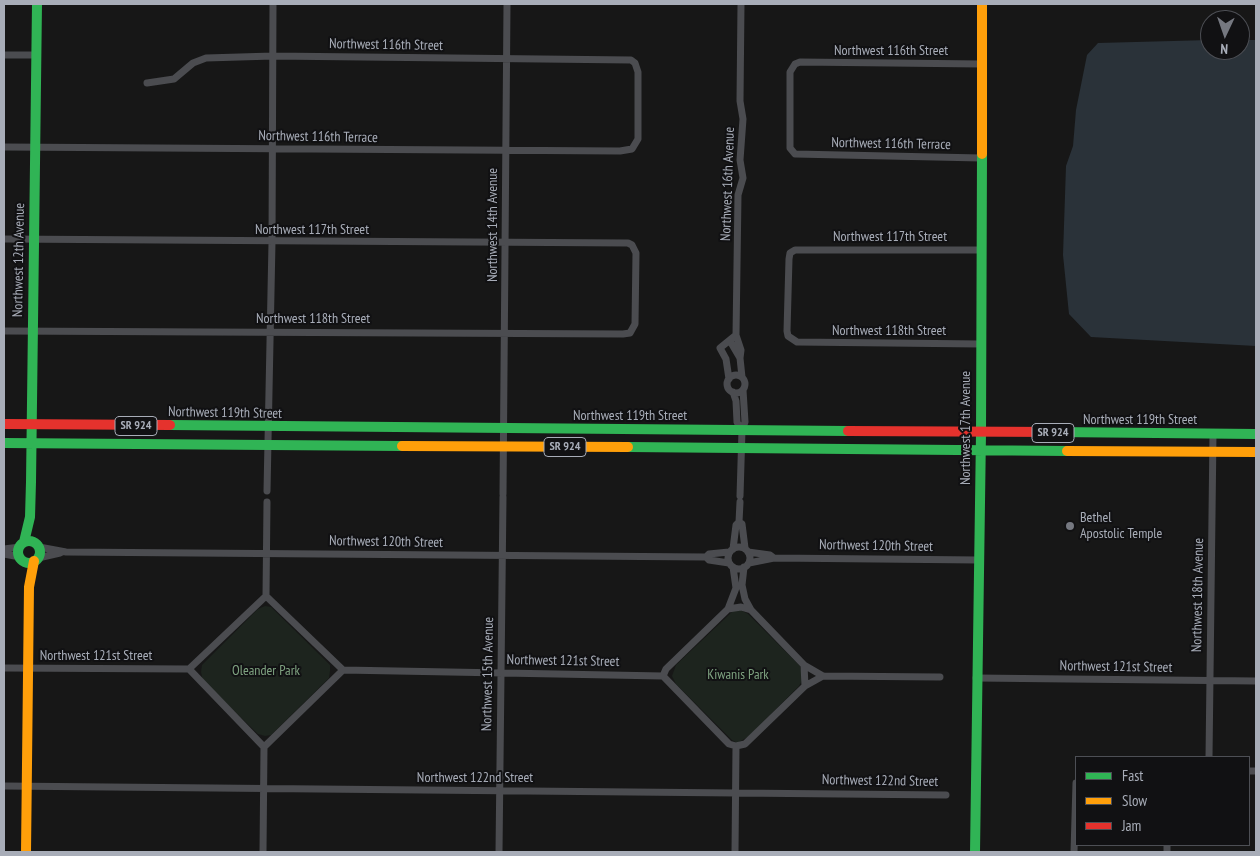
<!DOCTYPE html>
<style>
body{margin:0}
#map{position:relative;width:1260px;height:856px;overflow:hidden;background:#171717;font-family:"PT Sans Narrow",sans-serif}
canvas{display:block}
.frame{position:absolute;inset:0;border:5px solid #a8adb8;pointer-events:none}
.legend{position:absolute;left:1075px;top:756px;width:175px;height:90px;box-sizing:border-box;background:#111113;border:1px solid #4d4f55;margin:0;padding:6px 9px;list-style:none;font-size:15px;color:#a8adb8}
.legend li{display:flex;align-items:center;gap:10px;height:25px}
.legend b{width:25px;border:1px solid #4d4f55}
.north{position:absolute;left:1200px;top:10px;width:50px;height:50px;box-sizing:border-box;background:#111113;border:1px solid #4d4f55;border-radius:50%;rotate:183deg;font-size:14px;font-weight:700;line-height:20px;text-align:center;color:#a8adb8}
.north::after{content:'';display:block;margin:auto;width:18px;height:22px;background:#757880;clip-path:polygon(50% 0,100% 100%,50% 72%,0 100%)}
</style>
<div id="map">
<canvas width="1260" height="856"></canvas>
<div class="frame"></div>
<ul class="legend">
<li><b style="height:6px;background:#30b455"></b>Fast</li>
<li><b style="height:6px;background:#ff9f0a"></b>Slow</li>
<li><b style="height:6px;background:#e5322d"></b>Jam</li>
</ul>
<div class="north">N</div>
</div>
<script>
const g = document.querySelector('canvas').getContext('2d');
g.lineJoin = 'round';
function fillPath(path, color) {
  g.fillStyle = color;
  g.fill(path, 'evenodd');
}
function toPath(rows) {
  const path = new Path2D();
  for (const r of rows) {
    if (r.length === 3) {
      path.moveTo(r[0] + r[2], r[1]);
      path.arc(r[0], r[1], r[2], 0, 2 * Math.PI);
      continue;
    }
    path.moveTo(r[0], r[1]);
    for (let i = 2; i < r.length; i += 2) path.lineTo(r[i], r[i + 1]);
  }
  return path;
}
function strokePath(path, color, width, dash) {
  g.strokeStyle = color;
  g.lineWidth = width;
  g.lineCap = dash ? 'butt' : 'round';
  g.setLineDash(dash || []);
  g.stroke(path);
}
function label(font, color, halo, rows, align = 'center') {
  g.font = font + ' "PT Sans Narrow",sans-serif';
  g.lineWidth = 4;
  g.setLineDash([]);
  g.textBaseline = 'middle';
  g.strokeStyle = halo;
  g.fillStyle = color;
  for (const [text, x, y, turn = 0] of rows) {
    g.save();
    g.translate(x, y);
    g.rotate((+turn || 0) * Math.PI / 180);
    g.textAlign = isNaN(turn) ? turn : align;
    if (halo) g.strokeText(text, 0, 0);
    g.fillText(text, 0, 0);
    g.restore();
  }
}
fillPath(toPath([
 [265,606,271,607,324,659,330,665,330,671,329,678,271,735,265,736,258,734,203,681,201,672,202,665,258,609],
 [734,610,741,610,748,614,800,666,803,679,799,686,748,737,737,743,732,740,676,684,672,676,676,665]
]), '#1d241e');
fillPath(toPath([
 [1210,40,1210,50,1240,50,1240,40,1256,40,1256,346,1091,337,1069,314,1063,255,1066,166,1073,146,1076,110,1087,55,1098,43]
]), '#2a3239');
strokePath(toPath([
 [4,55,35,55],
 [4,147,620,151,632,149,638,139,638,72,635,63,631,60,273,56,206,58,193,63,174,79,147,83],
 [981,158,795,154,790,148,790,72,795,64,800,62,981,64],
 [4,239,628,243,632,245,636,253,635,324,630,333,623,334,4,331],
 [980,250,795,250,790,253,789,259,787,331,788,336,797,342,980,344],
 [736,335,741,350,740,358],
 [730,341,740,358,742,377],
 [736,384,9],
 [729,379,726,359,720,348,736,335,738,195,743,178,740,160,743,119,740,101,741,4],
 [733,392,736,401,737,422,741,430],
 [267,491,272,242,273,4],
 [503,494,507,4],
 [740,496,742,430,745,422,743,390],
 [739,522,742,524,745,548],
 [39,547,66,552,706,557,709,560,729,563],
 [739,558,11],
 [4,549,20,547],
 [733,549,736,525,739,522,740,502],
 [748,552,770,555,774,558],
 [4,554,20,557],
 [706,557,709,554,729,552],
 [38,558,60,553],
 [749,563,774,558,978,560],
 [266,596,343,670],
 [728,609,741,607,751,610],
 [804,665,823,676,940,677],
 [4,668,189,669],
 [189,669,264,747,263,852],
 [189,669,266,596,267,502],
 [343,670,663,676],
 [663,676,729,744,736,746,745,744,805,686,804,665,751,610,745,599,742,585,744,567],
 [663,676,666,669,728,609,736,588,733,567],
 [976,678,1256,681],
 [805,686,823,676],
 [264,747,343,670],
 [1209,757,1213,434],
 [1249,771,1256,771],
 [4,786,946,795],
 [499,852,503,497],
 [735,852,736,746],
 [1074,852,1076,783],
 [1167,852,1167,845]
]), '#4b4c50', 7);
strokePath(toPath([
 [170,425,848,431],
 [1056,432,1256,434],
 [4,443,402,446],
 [628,447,1067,451],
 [29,552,11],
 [24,542,30,517,31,482,37,4],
 [975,852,981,433,982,154]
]), '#30b455', 10);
strokePath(toPath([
 [982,154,982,4],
 [402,446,628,447],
 [1067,451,1256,452],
 [26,852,29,587,34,561]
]), '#ff9f0a', 10);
strokePath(toPath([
 [4,424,170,425],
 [848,431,1056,432]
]), '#e5322d', 10);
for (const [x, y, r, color] of [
 [1070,526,5,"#757880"]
]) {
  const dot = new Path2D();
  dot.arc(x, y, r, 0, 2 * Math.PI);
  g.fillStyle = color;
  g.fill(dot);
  strokePath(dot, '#111113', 2);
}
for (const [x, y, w] of [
 [136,426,42],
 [1053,433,42],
 [565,447,42]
]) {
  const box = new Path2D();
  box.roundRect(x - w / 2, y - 9.5, w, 19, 4);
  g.fillStyle = '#111113';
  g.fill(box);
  strokePath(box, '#a8adb8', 1);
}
label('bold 12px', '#a8adb8', null, [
 ["SR 924",136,426],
 ["SR 924",1053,433],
 ["SR 924",565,447]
]);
label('14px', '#a8adb8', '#111113', [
 ["Northwest 116th Street",386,45,1],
 ["Northwest 116th Street",891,51],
 ["Northwest 116th Terrace",318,137,1],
 ["Northwest 116th Terrace",891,144,1],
 ["Northwest 16th Avenue",728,184,-88],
 ["Northwest 14th Avenue",493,225,-90],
 ["Northwest 117th Street",312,230],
 ["Northwest 117th Street",890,237],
 ["Northwest 12th Avenue",19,260,-89],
 ["Northwest 118th Street",313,319],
 ["Northwest 118th Street",889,331],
 ["Northwest 119th Street",225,413,1],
 ["Northwest 119th Street",630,416],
 ["Northwest 119th Street",1140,420],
 ["Northwest 17th Avenue",966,428,-90],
 ["Northwest 120th Street",386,542,1],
 ["Northwest 120th Street",876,546,1],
 ["Northwest 18th Avenue",1198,595,-89],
 ["Northwest 121st Street",96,656],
 ["Northwest 121st Street",563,661,1],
 ["Northwest 121st Street",1116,667,1],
 ["Northwest 15th Avenue",488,674,-89],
 ["Northwest 122nd Street",475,778],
 ["Northwest 122nd Street",880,781,1]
]);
label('14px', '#a8adb8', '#111113', [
 ["Bethel",1080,518],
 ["Apostolic Temple",1080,534]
], 'left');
label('14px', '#7fa381', '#111113', [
 ["Oleander Park",266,671],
 ["Kiwanis Park",738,675]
]);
</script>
